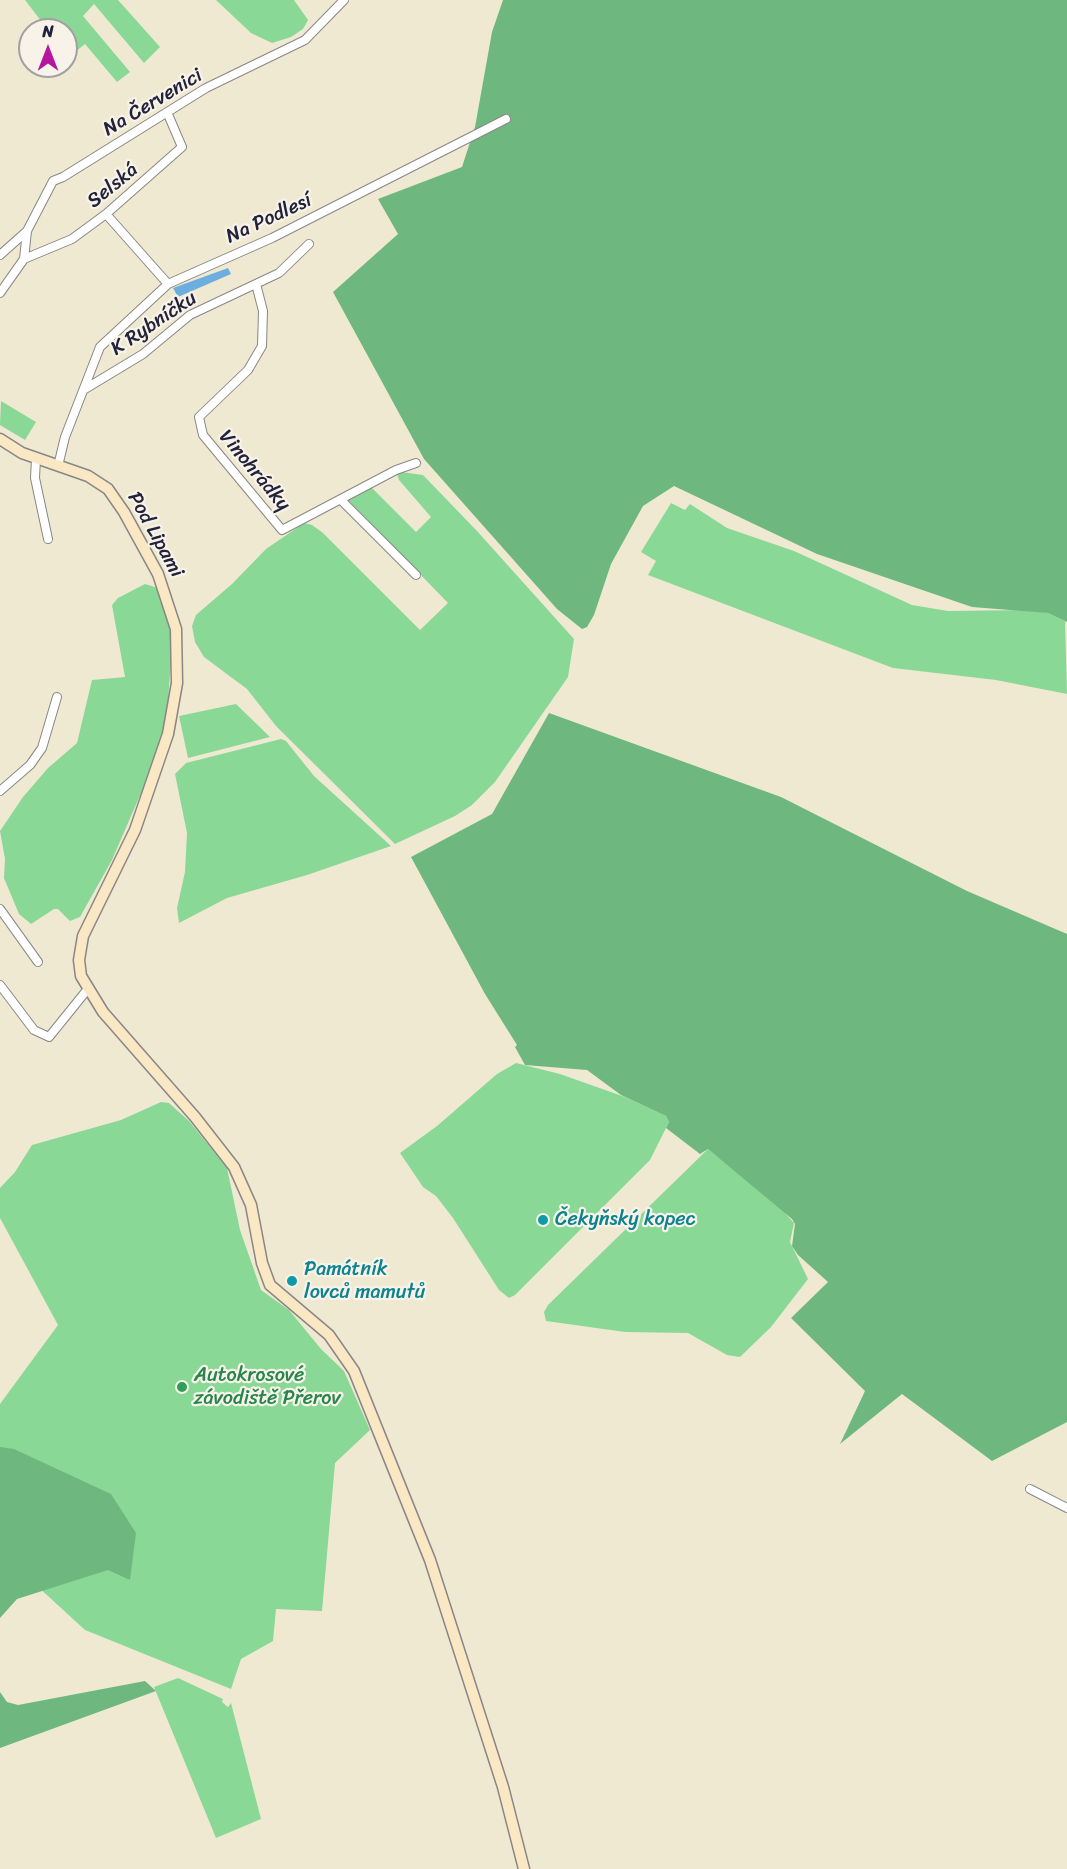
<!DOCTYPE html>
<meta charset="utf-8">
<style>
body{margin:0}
#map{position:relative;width:1067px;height:1869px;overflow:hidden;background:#f0e9d2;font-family:Sriracha,sans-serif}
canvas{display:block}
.north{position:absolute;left:18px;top:18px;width:60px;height:60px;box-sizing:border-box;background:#f7f3e8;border:2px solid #a29fa3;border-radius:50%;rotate:0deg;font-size:16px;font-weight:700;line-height:24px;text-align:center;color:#22223b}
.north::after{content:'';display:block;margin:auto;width:21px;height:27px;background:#b5179e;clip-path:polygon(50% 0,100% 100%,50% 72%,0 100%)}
</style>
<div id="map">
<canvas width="1067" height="1869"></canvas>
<div class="north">N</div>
</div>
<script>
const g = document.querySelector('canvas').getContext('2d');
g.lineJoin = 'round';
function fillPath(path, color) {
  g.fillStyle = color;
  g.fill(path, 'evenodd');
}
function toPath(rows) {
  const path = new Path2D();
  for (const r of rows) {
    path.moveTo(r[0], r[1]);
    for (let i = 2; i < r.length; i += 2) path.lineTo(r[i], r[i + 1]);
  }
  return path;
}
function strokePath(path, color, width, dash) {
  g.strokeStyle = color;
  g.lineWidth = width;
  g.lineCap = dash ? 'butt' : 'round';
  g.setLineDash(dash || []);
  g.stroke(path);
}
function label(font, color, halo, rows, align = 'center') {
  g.font = font + ' Sriracha,sans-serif';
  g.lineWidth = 4.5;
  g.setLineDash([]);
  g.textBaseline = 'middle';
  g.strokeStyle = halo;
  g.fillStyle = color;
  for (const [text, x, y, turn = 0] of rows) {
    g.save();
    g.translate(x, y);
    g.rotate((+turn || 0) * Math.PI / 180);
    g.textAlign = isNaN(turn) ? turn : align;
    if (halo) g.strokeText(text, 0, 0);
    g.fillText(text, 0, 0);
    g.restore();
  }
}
fillPath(toPath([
 [25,0,118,0,160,47,144,63,94,4,83,16,130,72,117,82,85,44,69,57,66,53,66,30,48,30],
 [216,0,294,0,308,20,303,29,291,37,272,43,251,33],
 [1,401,36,422,25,440,0,425],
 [401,472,423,475,477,531,574,639,568,677,495,782,472,805,455,816,395,844,276,726,247,689,204,657,195,642,192,626,196,615,232,584,266,549,304,523,312,525,323,533,420,630,448,603,348,500,371,487,416,532,431,517,399,480,397,474],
 [671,503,685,510,690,504,727,528,794,551,912,605,948,611,1029,610,1048,613,1065,621,1067,694,996,680,893,668,648,575,656,561,641,552],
 [145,584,155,587,161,594,170,624,172,646,167,715,154,763,112,860,80,917,70,921,58,909,54,909,31,924,19,914,4,878,5,859,0,831,23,797,48,768,77,743,92,680,125,677,112,605,118,598],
 [236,704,270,737,188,758,179,716],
 [281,739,286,741,314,776,391,846,307,875,227,898,179,923,177,908,185,872,187,833,175,774,186,763],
 [516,1063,560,1074,625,1097,666,1116,669,1122,650,1160,515,1295,509,1298,499,1290,453,1218,436,1196,423,1187,400,1153,437,1126,497,1074],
 [161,1102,169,1103,189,1121,227,1168,240,1230,261,1290,289,1310,321,1349,344,1371,370,1430,335,1463,322,1611,276,1609,273,1641,241,1659,231,1689,85,1630,36,1585,0,1451,0,1404,58,1325,0,1218,0,1188,15,1172,32,1145,121,1120],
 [708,1149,777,1204,794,1223,790,1242,808,1279,771,1327,740,1357,727,1355,688,1333,625,1332,546,1321,544,1312,548,1305],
 [178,1678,223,1699,222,1702,228,1707,231,1703,261,1819,216,1838,154,1687]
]), '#89d896');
fillPath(toPath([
 [503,0,1067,0,1067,622,1048,613,972,607,817,554,674,486,643,506,611,564,594,615,587,627,582,629,557,609,424,459,333,292,398,234,378,199,462,167,475,127,492,32],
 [549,713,781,797,967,891,1067,934,1067,1422,992,1461,902,1394,840,1444,865,1391,791,1318,828,1282,798,1255,792,1246,795,1224,792,1219,708,1149,700,1154,666,1128,669,1122,666,1116,621,1095,587,1070,525,1065,515,1047,517,1045,485,994,411,857,492,814],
 [0,1447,14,1449,111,1494,136,1533,130,1580,108,1570,17,1599,0,1618],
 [145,1681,156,1691,0,1748,0,1692,7,1702,18,1705]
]), '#6eb87f');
fillPath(toPath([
 [228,268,231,274,178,297,173,288]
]), '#6daee1');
const minor = toPath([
 [106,214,168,284],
 [0,255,27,231,53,181,63,177,206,88,305,40,344,0],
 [24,259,72,239,106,214,182,147,167,112],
 [256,284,263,311,262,346,248,370,199,417,203,435,282,530,396,470,416,463],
 [0,293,24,259,27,231],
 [85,389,143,354,190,315,279,273,309,244],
 [36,459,35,478,48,539],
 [58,466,65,437,100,347,168,284,272,238,506,119],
 [341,500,416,575],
 [0,791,30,765,42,748,57,697],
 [0,909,38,962],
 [0,985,34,1030,49,1037,87,990],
 [1030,1489,1067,1508]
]);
const secondary = toPath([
 [0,439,22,453,88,476,108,489,124,512,158,574,176,629,177,683,168,734,135,830,83,936,79,960,81,976,103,1012,195,1117,234,1167,251,1205,262,1263,270,1285,329,1335,354,1371,430,1560,503,1787,524,1869]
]);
strokePath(minor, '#898686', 10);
strokePath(secondary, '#898686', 13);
strokePath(minor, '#fff', 8);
strokePath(secondary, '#fae7c3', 10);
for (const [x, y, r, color] of [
 [543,1220,6,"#0f9aa8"],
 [292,1281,6,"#0f9aa8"],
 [182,1387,6,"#2e9e5b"]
]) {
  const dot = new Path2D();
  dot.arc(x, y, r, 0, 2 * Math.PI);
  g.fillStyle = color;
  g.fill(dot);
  strokePath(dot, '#f7f3e8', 2);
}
label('20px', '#22223b', '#f7f3e8', [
 ["Na Červenici",153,103,-31],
 ["Selská",113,186,-39],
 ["Na Podlesí",269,219,-25],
 ["K Rybníčku",154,324,-34],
 ["Vinohrádky",254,471,50],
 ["Pod Lipami",155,535,61]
]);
label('20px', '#0d838f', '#f7f3e8', [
 ["Čekyňský kopec",555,1220],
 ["Památník",304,1270],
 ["lovců mamutů",304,1293]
], 'left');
label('20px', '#27864d', '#f7f3e8', [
 ["Autokrosové",194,1376],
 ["závodiště Přerov",194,1399]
], 'left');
</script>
